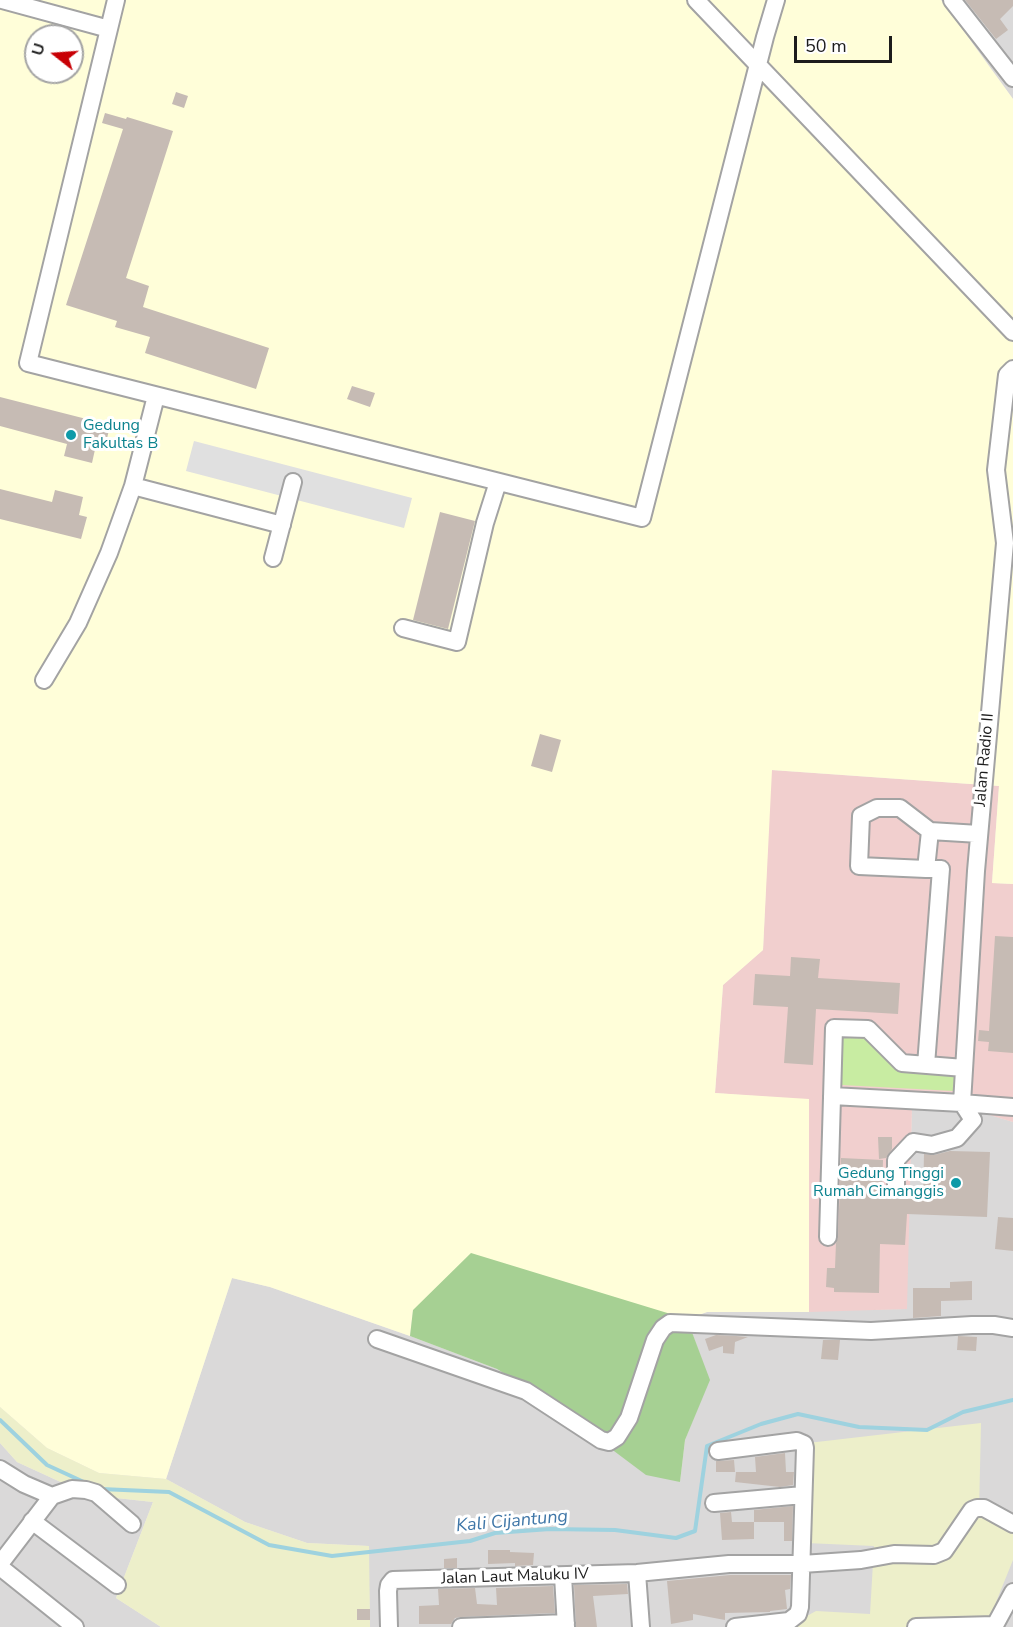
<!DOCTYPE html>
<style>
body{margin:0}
#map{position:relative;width:1013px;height:1627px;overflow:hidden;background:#eee9e1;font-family:"Nunito Sans",sans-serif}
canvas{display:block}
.north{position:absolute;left:24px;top:24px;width:60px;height:60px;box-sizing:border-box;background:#fff;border:2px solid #a4a4a4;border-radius:50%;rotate:287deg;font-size:16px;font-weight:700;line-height:24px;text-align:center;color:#1c1c1c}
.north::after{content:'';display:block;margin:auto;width:21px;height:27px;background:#c80005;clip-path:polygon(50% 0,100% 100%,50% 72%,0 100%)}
.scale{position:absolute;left:794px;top:36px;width:98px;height:27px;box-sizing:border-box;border:3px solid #1c1c1c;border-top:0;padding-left:8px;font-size:18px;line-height:21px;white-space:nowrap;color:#1c1c1c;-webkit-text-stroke:4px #fff;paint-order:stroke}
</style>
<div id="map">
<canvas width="1013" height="1627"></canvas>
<div class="north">U</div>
<div class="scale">50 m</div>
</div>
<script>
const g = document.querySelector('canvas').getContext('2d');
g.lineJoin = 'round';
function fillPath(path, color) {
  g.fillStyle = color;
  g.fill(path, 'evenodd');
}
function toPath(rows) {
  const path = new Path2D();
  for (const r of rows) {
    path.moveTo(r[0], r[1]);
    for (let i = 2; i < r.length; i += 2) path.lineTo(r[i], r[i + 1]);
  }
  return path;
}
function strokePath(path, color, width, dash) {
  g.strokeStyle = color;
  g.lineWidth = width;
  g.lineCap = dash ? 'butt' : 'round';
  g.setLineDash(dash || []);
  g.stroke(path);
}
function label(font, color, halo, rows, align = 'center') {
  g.font = font + ' "Nunito Sans",sans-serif';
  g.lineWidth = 6;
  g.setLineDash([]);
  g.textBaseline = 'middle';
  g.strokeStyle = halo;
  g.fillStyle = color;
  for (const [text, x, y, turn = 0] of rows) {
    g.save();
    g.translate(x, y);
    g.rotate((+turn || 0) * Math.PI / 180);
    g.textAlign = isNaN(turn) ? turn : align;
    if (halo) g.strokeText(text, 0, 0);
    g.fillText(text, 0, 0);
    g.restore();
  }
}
fillPath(toPath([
 [941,0,1013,0,1013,99],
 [912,1107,973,1110,1013,1122,1013,1627,370,1627,368,1546,307,1543,245,1522,166,1479,232,1278,270,1287,410,1336,497,1369,680,1482,685,1440,709,1380,687,1319,707,1312,906,1309],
 [0,1443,17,1462,89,1495,153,1502,116,1598,161,1627,0,1627]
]), '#dad9d9');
fillPath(toPath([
 [771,770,999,786,992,883,1013,884,1013,1122,973,1110,912,1107,907,1309,809,1312,809,1100,715,1093,723,985,763,950]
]), '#f1cfce');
fillPath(toPath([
 [0,0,941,0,1013,99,1013,884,992,883,999,786,772,770,763,950,723,985,715,1093,809,1099,809,1312,707,1312,687,1319,413,1310,410,1336,270,1287,232,1278,166,1479,99,1473,47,1448,0,1407],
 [36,36,72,36,72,72,36,72]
]), '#fffed9');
fillPath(toPath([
 [0,1407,47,1448,99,1473,166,1479,245,1522,307,1543,369,1546,370,1627,161,1627,116,1598,153,1502,89,1495,17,1462,0,1443],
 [981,1423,979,1513,1013,1516,1013,1560,992,1612,980,1627,787,1627,816,1611,870,1614,874,1546,806,1543,808,1443]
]), '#edefca');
fillPath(toPath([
 [867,1031,896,1062,955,1068,956,1086,954,1091,842,1085,839,1076,842,1035]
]), '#c8eca2');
fillPath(toPath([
 [471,1253,687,1319,710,1380,685,1440,680,1482,646,1475,542,1397,497,1369,410,1336,413,1310]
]), '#a6d093');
fillPath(toPath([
 [194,441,412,498,404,528,186,471]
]), '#e0e0e0');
strokePath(toPath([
 [0,1420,47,1465,86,1483],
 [101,1489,169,1492,269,1545,332,1556,470,1541,495,1533,550,1529,615,1530,676,1538,695,1531,707,1446,761,1424,798,1414,859,1427,927,1430,963,1412,1013,1400]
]), '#9ed2df', 4);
fillPath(toPath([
 [965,0,1013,0,1013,6,1000,19,1008,30,996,39],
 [176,92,188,96,184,108,172,104],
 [105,113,126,119,127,117,173,131,126,278,149,286,143,307,269,348,256,389,145,353,150,337,115,327,117,321,66,305,123,129,102,123],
 [352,386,375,393,370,407,347,399],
 [0,397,110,425,105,448,96,445,92,463,64,456,67,444,0,426],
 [0,489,52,502,55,490,83,497,79,515,87,517,81,539,0,519],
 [440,512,475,521,448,629,413,620],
 [540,734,561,740,552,772,531,766],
 [995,936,1013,937,1013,1053,988,1051,989,1042,978,1041,979,1030,989,1031],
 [791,957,820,959,818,978,900,983,898,1014,816,1009,813,1065,784,1063,788,1007,753,1005,755,974,790,976],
 [878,1137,892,1137,892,1149,886,1158,879,1159],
 [950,1151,990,1152,987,1217,907,1214,905,1245,880,1244,879,1293,834,1292,834,1288,826,1287,827,1268,835,1268,836,1243,838,1237,841,1158,883,1160,882,1196,923,1197,924,1154,934,1155],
 [998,1217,1013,1218,1013,1251,995,1249],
 [972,1281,972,1300,941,1301,941,1316,913,1318,913,1288,950,1288,950,1282],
 [716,1335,736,1336,748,1337,735,1342,734,1354,723,1353,723,1346,709,1351,705,1339],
 [958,1336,977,1337,976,1351,957,1350],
 [823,1340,840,1340,838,1360,821,1359],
 [785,1453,786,1472,794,1472,793,1485,780,1487,735,1482,736,1472,756,1472,755,1457],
 [734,1460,735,1472,716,1472,716,1461],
 [793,1506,792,1541,784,1541,784,1522,754,1522,754,1510],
 [731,1512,732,1522,754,1522,754,1539,722,1540,720,1513],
 [488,1550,510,1550,510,1552,534,1553,533,1565,515,1566,515,1563,488,1564],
 [457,1558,457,1568,444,1568,444,1559],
 [730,1575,791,1575,790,1589,785,1590,787,1609,770,1611,770,1612,725,1613,725,1620,693,1614,693,1620,671,1624,667,1581],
 [627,1584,628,1594,593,1596,597,1627,576,1627,574,1585],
 [553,1586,555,1613,461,1617,455,1618,451,1624,419,1624,419,1606,439,1605,438,1589,475,1588,477,1604,497,1605,496,1588],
 [357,1609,370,1609,370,1620,357,1620]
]), '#c6bbb4');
const minor = toPath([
 [2,0,109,29],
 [116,0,28,363,642,518,765,37,776,0],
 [696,0,1013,332],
 [952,0,1013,78],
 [1013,369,1007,375,996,470,1005,543,976,871,962,1103,1013,1107],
 [156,396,133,486,282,525],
 [273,558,293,482],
 [403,628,457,642,485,523,498,482],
 [44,680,78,623,109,553,133,486],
 [930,831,979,834],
 [926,1065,941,869,926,869,859,866,861,816,877,808,900,808,930,831,926,869],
 [832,1096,962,1103,973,1120,957,1138,932,1145,913,1142,896,1160,896,1187],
 [828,1237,834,1028,868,1029,902,1063,964,1068],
 [377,1339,526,1391,601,1440,609,1442,617,1437,629,1418,655,1340,663,1328,670,1323,871,1331,972,1325,994,1325,1013,1328],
 [718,1451,797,1441,804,1444,805,1448,800,1607,798,1614,789,1621,735,1627],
 [0,1469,24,1484,52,1496],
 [714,1503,803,1495],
 [32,1521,117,1585],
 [0,1564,52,1496,72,1489,86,1490,96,1493,132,1524],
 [0,1567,75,1627],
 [637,1573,641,1627],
 [563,1576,566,1627],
 [389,1627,388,1591,389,1585,393,1580,637,1573,729,1564,802,1564,861,1560,894,1554,934,1555,944,1551,972,1510,977,1508,984,1508,1013,1524],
 [461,1627,566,1623],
 [916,1627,995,1625],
 [994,1627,1013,1592]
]);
strokePath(minor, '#a3a3a3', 20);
strokePath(minor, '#fff', 16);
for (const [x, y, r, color] of [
 [71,435,6,"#0f9aa8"],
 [956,1183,6,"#0f9aa8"]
]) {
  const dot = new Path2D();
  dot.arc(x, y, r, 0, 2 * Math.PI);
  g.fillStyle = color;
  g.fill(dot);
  strokePath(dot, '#fff', 2);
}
label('16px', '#0d838f', '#fff', [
 ["Gedung",83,426],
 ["Fakultas B",83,444],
 ["Gedung Tinggi",944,1174,"right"],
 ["Rumah Cimanggis",944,1192,"right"]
], 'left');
label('16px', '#1c1c1c', '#fff', [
 ["Jalan Radio II",985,760,-85],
 ["Jalan Laut Maluku IV",515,1577,-2]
]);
label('italic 18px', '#4077a8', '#fff', [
 ["Kali Cijantung",512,1522,-5]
]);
</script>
